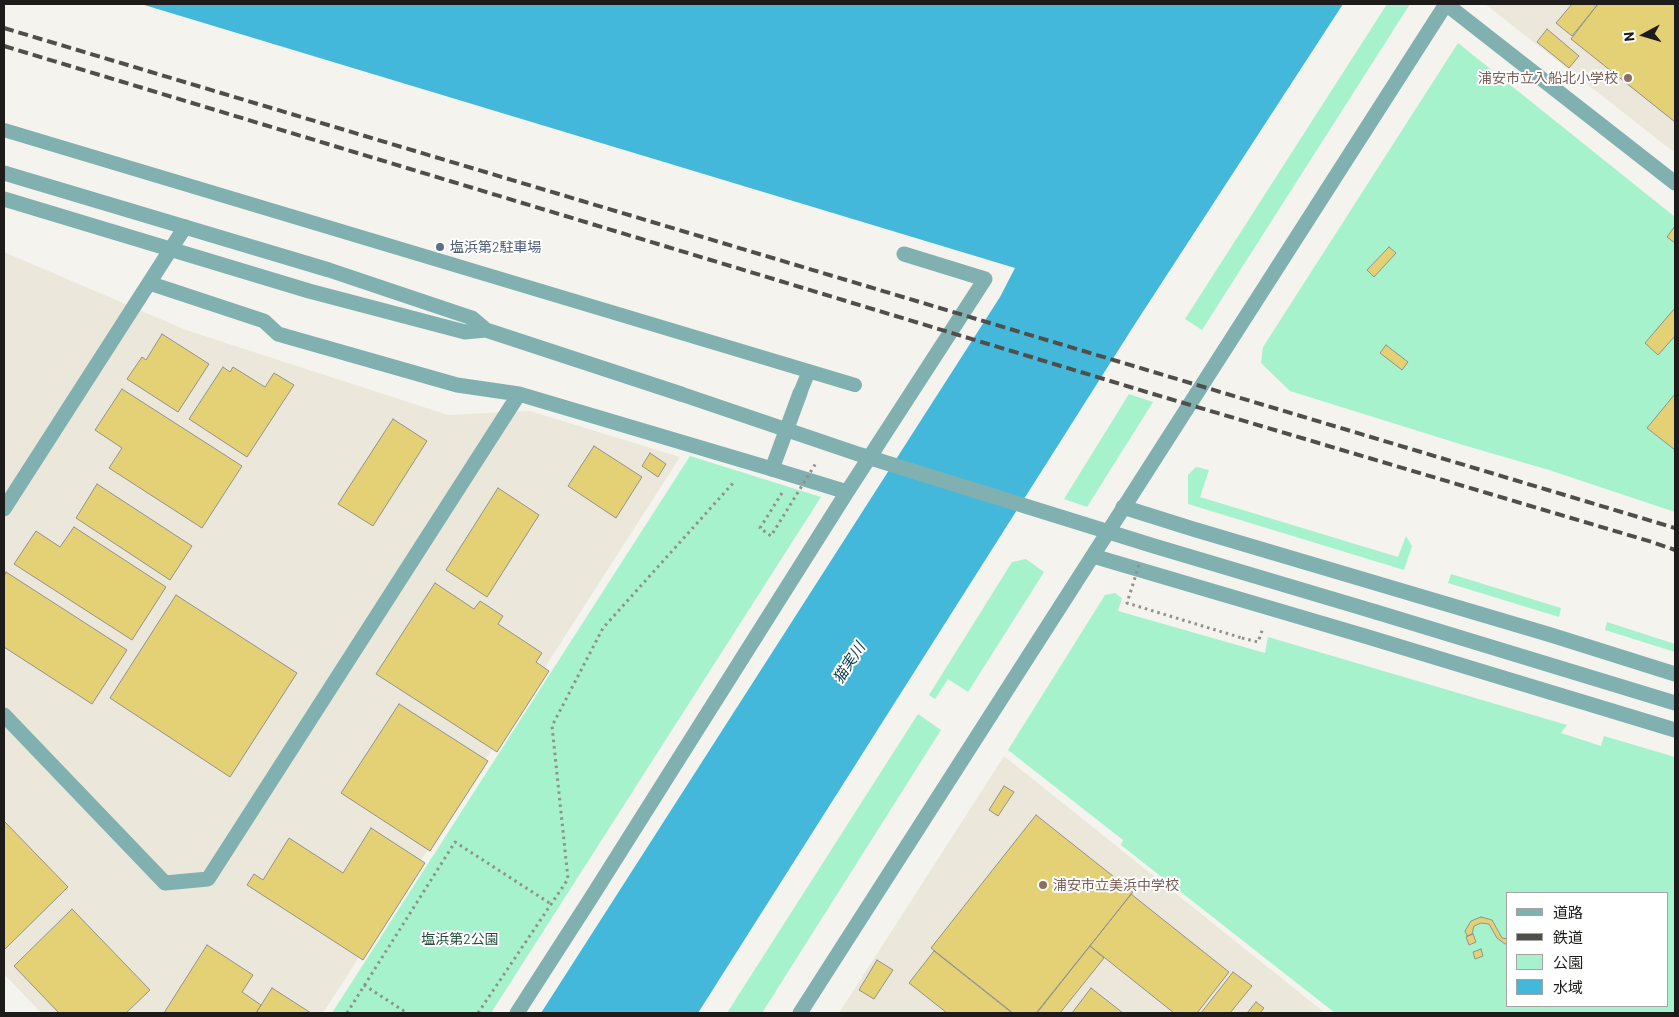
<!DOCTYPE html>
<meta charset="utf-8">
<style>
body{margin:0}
#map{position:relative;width:1679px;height:1017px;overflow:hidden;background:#f4f3ed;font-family:Barlow,"Noto Sans JP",sans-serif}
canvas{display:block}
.frame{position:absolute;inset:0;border:5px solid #1d1c1a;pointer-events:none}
.legend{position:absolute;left:1506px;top:892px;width:162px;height:115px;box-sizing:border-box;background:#fff;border:1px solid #a5a4a3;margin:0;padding:6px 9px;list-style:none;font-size:15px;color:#1d1c1a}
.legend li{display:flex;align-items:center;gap:10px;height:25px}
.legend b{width:25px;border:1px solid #a5a4a3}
.north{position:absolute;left:1619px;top:10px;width:50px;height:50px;-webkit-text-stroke:4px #fff;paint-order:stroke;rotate:264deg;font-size:14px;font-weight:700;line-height:20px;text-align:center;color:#1d1c1a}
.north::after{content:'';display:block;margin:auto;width:18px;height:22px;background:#1d1c1a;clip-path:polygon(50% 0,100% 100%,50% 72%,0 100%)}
</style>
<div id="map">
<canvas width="1679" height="1017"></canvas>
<div class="frame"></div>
<ul class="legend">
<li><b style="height:6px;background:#80b1b0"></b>道路</li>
<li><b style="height:6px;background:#4f4e4b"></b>鉄道</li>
<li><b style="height:14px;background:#a5f2cd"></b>公園</li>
<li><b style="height:14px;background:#44b8db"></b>水域</li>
</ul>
<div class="north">N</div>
</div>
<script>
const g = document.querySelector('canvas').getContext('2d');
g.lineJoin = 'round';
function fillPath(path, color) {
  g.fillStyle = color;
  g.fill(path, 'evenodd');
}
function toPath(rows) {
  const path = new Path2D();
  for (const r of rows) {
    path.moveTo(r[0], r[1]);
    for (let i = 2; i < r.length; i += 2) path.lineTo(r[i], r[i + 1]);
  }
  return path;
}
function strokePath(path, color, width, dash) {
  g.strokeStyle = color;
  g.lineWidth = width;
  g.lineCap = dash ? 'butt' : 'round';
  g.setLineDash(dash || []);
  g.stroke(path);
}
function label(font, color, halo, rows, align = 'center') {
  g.font = font + ' Barlow,"Noto Sans JP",sans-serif';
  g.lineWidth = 4;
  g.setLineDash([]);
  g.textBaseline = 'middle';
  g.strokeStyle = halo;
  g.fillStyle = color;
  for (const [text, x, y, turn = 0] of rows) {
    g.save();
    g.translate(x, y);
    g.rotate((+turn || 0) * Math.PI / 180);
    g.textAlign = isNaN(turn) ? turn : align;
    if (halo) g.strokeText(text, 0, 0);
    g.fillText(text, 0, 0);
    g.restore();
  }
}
fillPath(toPath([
 [1485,4,1675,4,1675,153],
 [4,252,186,330,448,415,530,411,680,457,323,1013,41,1013,4,974],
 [1004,756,1325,1013,839,1013]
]), '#ebe8db');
fillPath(toPath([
 [1387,4,1410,4,1202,330,1185,319],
 [1458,43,1675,217,1675,512,1549,470,1463,445,1290,391,1261,363,1263,347],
 [1129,394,1153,402,1087,507,1064,499],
 [690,456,821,497,491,1013,332,1013],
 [1196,467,1209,470,1200,497,1398,557,1406,536,1412,546,1404,570,1188,504,1188,475],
 [1026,559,1044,572,968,692,948,679,935,699,929,695,1012,562],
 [1451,574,1561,608,1559,617,1448,583],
 [1115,593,1122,598,1118,611,1265,653,1268,637,1567,725,1561,733,1601,746,1604,736,1675,757,1675,1013,1335,1013,1121,845,1123,840,1008,750,1105,595],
 [1508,893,1668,893,1668,1006,1508,1006],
 [1607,622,1675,644,1675,652,1605,630],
 [918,714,941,730,762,1013,727,1013]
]), '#a5f2cd');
fillPath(toPath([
 [141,4,1343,4,1133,327,698,1013,541,1013,1000,297,1015,268]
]), '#44b8db');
const building = toPath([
 [1572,4,1598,4,1572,36,1556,23,1572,4],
 [1598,4,1675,4,1675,122,1571,39,1598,4],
 [1547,29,1579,56,1569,68,1537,42,1547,29],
 [1675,226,1675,243,1667,237,1675,226],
 [1389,247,1396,253,1374,277,1367,270,1389,247],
 [1675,308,1675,336,1658,355,1645,343,1675,308],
 [162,334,209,364,178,412,127,379,142,357,146,360,162,334],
 [1386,345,1408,362,1402,370,1380,353,1386,345],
 [223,367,230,372,233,367,265,387,274,373,294,385,247,457,189,419,223,367],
 [122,389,242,466,202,528,109,468,122,448,95,430,122,389],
 [1675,394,1675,450,1647,428,1675,394],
 [393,419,427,441,373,526,338,504,393,419],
 [594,446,642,477,616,518,568,486,594,446],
 [650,453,666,464,658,477,642,466,650,453],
 [97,484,192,546,170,580,76,518,97,484],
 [498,488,539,515,487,597,446,570,498,488],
 [74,527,166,587,132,640,14,564,36,531,60,547,74,527],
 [6,572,127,650,92,704,4,647,4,576,6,572],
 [435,583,474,609,480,601,503,616,498,624,542,653,536,662,549,671,497,752,376,674,435,583],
 [176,595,297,673,230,777,110,698,176,595],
 [399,704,488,761,430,851,341,793,399,704],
 [1004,786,1014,792,998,816,989,810,1004,786],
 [1036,815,1133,892,1036,1013,1013,1013,931,948,1036,815],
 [4,821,68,887,4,950,4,821],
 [371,828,425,863,363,960,247,885,254,874,263,880,289,838,343,873,371,828],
 [1131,894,1229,972,1197,1013,1174,1013,1090,946,1131,894],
 [72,909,150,990,126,1013,59,1013,14,966,72,909],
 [1481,917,1492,920,1502,938,1508,939,1508,944,1505,944,1497,938,1489,924,1481,923,1474,926,1472,934,1467,936,1465,931,1471,921,1481,917],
 [1473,934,1476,942,1469,945,1466,937,1473,934],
 [207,945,253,975,242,992,261,1005,256,1013,164,1013,207,945],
 [1090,946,1104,958,1060,1013,1037,1013,1090,946],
 [1481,949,1483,956,1475,959,1473,952,1481,949],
 [934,951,1012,1013,947,1013,909,983,934,951],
 [877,960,893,970,874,999,859,990,877,960],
 [1233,972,1252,986,1230,1013,1201,1013,1233,972],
 [272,988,311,1013,256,1013,272,988],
 [1091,988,1123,1013,1072,1013,1091,988],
 [1256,1002,1264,1008,1260,1013,1247,1013,1256,1002]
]);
fillPath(building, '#e4d176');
strokePath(building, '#93928d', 1);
strokePath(toPath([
 [1242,638,1258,642,1263,628],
 [364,985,407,1013],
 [347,1013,455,842,551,904],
 [478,1013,568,879,552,726,603,628,734,482]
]), '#91908c', 3, [2.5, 4]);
strokePath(toPath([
 [4,130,855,385],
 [800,393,809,371]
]), '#80b1b0', 14);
strokePath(toPath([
 [772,469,847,492],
 [517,1013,591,898,847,492,985,279,904,254]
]), '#80b1b0', 15);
strokePath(toPath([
 [1446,4,1675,183],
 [149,283,264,321,278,334,457,385,519,394,772,469,800,393],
 [1123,507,1193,529,1551,635,1675,674],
 [4,509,185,227],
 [1093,556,1368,637,1675,730],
 [4,715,165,883,208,879,519,394]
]), '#80b1b0', 15);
strokePath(toPath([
 [4,173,329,270,472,318,486,330,681,394],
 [4,199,309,291,465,332,486,330],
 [1376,612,1675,703],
 [800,1013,1446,4]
]), '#80b1b0', 15);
strokePath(toPath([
 [4,28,1675,528],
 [4,46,1150,393,1652,542,1675,550]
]), '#4f4e4b', 4, [10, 5]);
strokePath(toPath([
 [782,493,760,528,771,536,816,463],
 [1139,565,1127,603,1242,638]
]), '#91908c', 3, [2.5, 4]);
strokePath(toPath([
 [681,394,861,455,1154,546,1376,612]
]), '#80b1b0', 15);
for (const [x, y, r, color] of [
 [1628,78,5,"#8d6e63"],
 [440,247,5,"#5c6f8a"],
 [1043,885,5,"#8d6e63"]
]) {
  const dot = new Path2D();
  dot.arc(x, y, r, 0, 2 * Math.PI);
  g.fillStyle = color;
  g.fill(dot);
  strokePath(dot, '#fff', 2);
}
label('14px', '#785e54', '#fff', [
 ["浦安市立入船北小学校",1618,78],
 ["浦安市立美浜中学校",1053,885,"left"]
], 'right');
label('14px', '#4e5e75', '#fff', [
 ["塩浜第2駐車場",450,247]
], 'left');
label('14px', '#234d3b', '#fff', [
 ["塩浜第2公園",460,939]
]);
label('italic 15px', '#003745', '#fff', [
 ["猫実川",849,663,-57]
]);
</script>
